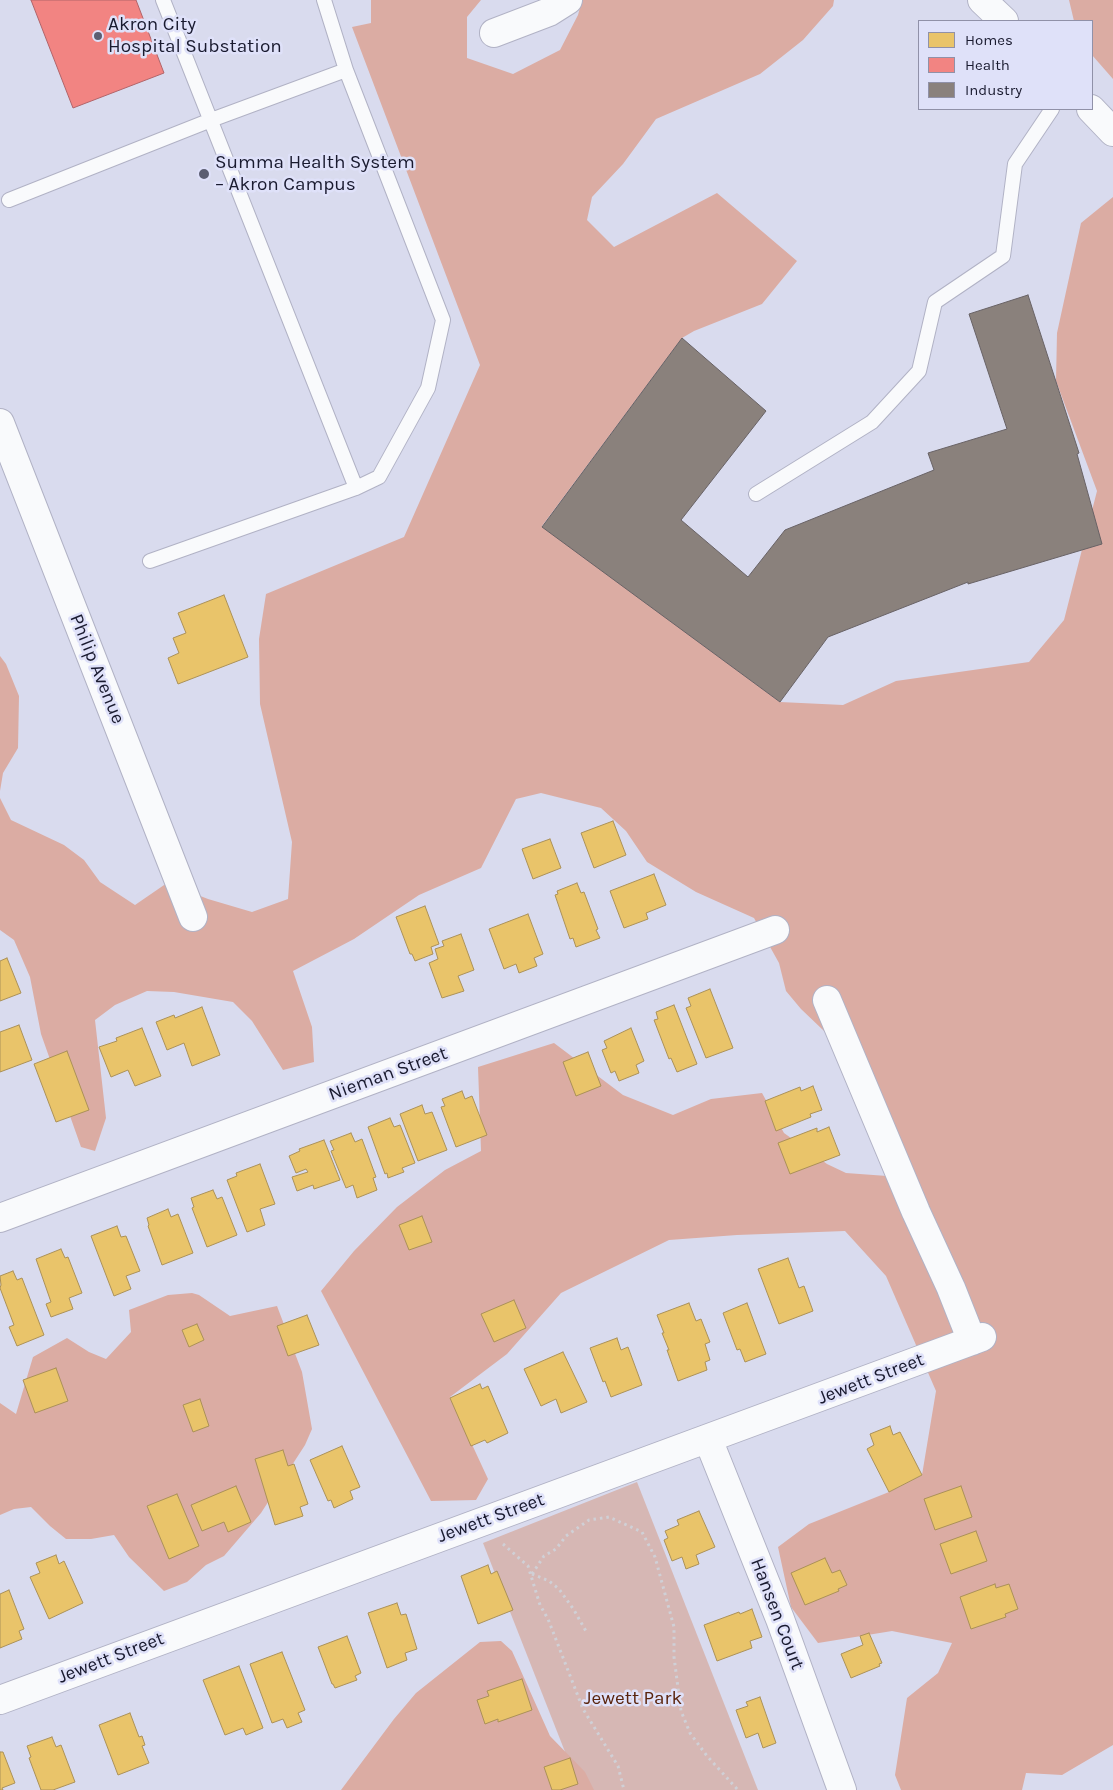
<!DOCTYPE html>
<meta charset="utf-8">
<style>
body{margin:0}
#map{position:relative;width:1113px;height:1790px;overflow:hidden;background:#d9dbee;font-family:Karla,sans-serif}
canvas{display:block}
.legend{position:absolute;left:918px;top:20px;width:175px;height:90px;box-sizing:border-box;background:#dfe1f9;border:1px solid #9091a8;margin:0;padding:6px 9px;list-style:none;font-size:15px;color:#191a2f}
.legend li{display:flex;align-items:center;gap:10px;height:25px}
.legend b{width:25px;border:1px solid #9091a8}
</style>
<div id="map">
<canvas width="1113" height="1790"></canvas>
<ul class="legend">
<li><b style="height:14px;background:#e9c46a"></b>Homes</li>
<li><b style="height:14px;background:#f28482"></b>Health</li>
<li><b style="height:14px;background:#8a817c"></b>Industry</li>
</ul>
</div>
<script>
const g = document.querySelector('canvas').getContext('2d');
g.lineJoin = 'round';
function fillPath(path, color) {
  g.fillStyle = color;
  g.fill(path, 'evenodd');
}
function toPath(rows) {
  const path = new Path2D();
  for (const r of rows) {
    path.moveTo(r[0], r[1]);
    for (let i = 2; i < r.length; i += 2) path.lineTo(r[i], r[i + 1]);
  }
  return path;
}
function strokePath(path, color, width, dash) {
  g.strokeStyle = color;
  g.lineWidth = width;
  g.lineCap = dash ? 'butt' : 'round';
  g.setLineDash(dash || []);
  g.stroke(path);
}
function label(font, color, halo, rows, align = 'center') {
  g.font = font + ' Karla,sans-serif';
  g.lineWidth = 5;
  g.setLineDash([]);
  g.textBaseline = 'middle';
  g.strokeStyle = halo;
  g.fillStyle = color;
  for (const [text, x, y, turn = 0] of rows) {
    g.save();
    g.translate(x, y);
    g.rotate((+turn || 0) * Math.PI / 180);
    g.textAlign = isNaN(turn) ? turn : align;
    if (halo) g.strokeText(text, 0, 0);
    g.fillText(text, 0, 0);
    g.restore();
  }
}
fillPath(toPath([
 [637,1482,758,1790,580,1790,483,1543]
]), '#d6b7b4');
fillPath(toPath([
 [371,0,481,0,467,17,467,58,513,74,560,50,578,15,582,0,834,0,833,6,803,40,760,74,656,119,623,164,592,197,587,220,614,247,717,193,797,261,762,304,694,331,682,338,542,526,780,702,843,705,896,681,1029,662,1064,620,1097,491,1056,381,1057,333,1081,223,1113,197,1113,1745,1062,1775,1026,1773,1022,1790,901,1790,895,1775,907,1698,938,1673,952,1643,892,1631,818,1643,791,1607,778,1547,809,1524,889,1492,922,1475,936,1391,886,1276,845,1231,737,1235,669,1240,561,1293,507,1354,450,1397,488,1479,476,1500,431,1501,321,1291,354,1251,397,1207,445,1170,481,1151,478,1067,554,1043,623,1095,673,1115,711,1099,762,1093,784,1133,827,1164,846,1173,887,1176,866,1071,801,1009,786,991,779,963,754,918,696,892,647,862,626,831,601,808,541,793,516,799,481,868,419,895,354,939,293,971,312,1027,314,1062,283,1070,252,1021,233,1002,174,992,147,991,115,1005,95,1020,106,1118,95,1151,81,1147,41,1034,30,977,14,940,0,930,0,798,11,820,64,845,84,860,100,882,135,905,167,883,208,899,252,912,288,899,292,842,260,704,259,639,266,594,404,537,480,365,352,27,371,23],
 [1069,0,1113,0,1113,79,1092,55,1092,21,1074,21],
 [0,656,6,664,19,696,18,748,3,773,0,791],
 [192,1293,199,1295,230,1316,277,1306,302,1372,312,1429,305,1445,261,1513,224,1556,206,1565,187,1582,164,1591,129,1557,114,1535,91,1539,66,1539,50,1526,31,1507,14,1509,0,1515,0,1403,16,1414,33,1357,67,1338,89,1352,106,1359,131,1332,129,1310,168,1295],
 [501,1641,512,1651,550,1736,585,1772,594,1790,341,1790,394,1719,416,1693,480,1642]
]), '#dbaca3');
const homes = toPath([
 [224,595,248,657,178,684,168,658,179,653,173,638,186,633,178,613,224,595],
 [613,821,626,855,594,868,581,833,613,821],
 [550,839,561,868,533,879,522,849,550,839],
 [654,874,666,905,646,913,648,919,624,928,610,891,654,874],
 [577,883,581,893,584,892,598,929,596,930,600,938,576,947,573,938,570,939,555,895,558,894,557,891,577,883],
 [425,906,439,944,431,947,433,954,415,961,412,954,410,954,396,917,425,906],
 [528,914,543,954,534,958,537,966,519,973,516,964,504,969,489,929,528,914],
 [461,934,474,970,458,976,464,991,442,998,429,963,438,959,435,949,444,946,442,941,461,934],
 [7,958,21,993,0,1001,0,961,7,958],
 [710,989,733,1048,706,1058,686,1008,691,1006,688,998,710,989],
 [674,1005,697,1064,677,1072,671,1058,669,1059,654,1020,658,1019,656,1012,674,1005],
 [202,1007,220,1055,192,1066,184,1043,167,1050,156,1022,174,1015,175,1018,202,1007],
 [19,1025,32,1060,0,1072,0,1032,19,1025],
 [142,1028,161,1076,135,1086,128,1070,111,1077,99,1047,117,1041,116,1038,142,1028],
 [631,1028,644,1061,636,1065,639,1073,619,1081,615,1071,611,1073,602,1050,607,1048,604,1041,631,1028],
 [67,1051,89,1110,56,1122,34,1064,67,1051],
 [588,1052,601,1086,576,1096,563,1062,588,1052],
 [813,1086,822,1110,810,1114,811,1117,776,1131,765,1101,800,1087,801,1091,813,1086],
 [462,1091,465,1099,472,1096,487,1135,456,1147,441,1107,445,1106,442,1099,462,1091],
 [422,1105,425,1114,432,1112,447,1150,418,1161,400,1114,422,1105],
 [390,1118,394,1127,400,1125,415,1163,402,1168,404,1172,388,1178,387,1173,385,1174,368,1127,390,1118],
 [829,1127,840,1155,790,1174,778,1143,817,1128,817,1132,829,1127],
 [351,1133,355,1142,362,1139,376,1177,373,1178,377,1190,357,1198,353,1185,346,1188,331,1151,334,1150,330,1141,351,1133],
 [324,1140,340,1180,314,1189,313,1185,297,1191,292,1177,308,1172,306,1169,296,1173,289,1156,300,1151,299,1149,324,1140],
 [260,1164,275,1204,260,1209,265,1225,247,1232,227,1180,237,1176,236,1173,260,1164],
 [213,1190,217,1199,222,1197,237,1235,207,1247,192,1208,194,1207,191,1198,213,1190],
 [168,1209,171,1217,178,1214,193,1253,162,1265,148,1226,149,1225,147,1218,168,1209],
 [422,1216,432,1242,409,1250,399,1225,422,1216],
 [117,1226,121,1237,126,1236,140,1271,126,1276,131,1289,114,1296,91,1236,117,1226],
 [61,1249,65,1258,68,1257,82,1293,69,1298,73,1309,51,1317,46,1304,51,1302,36,1259,61,1249],
 [788,1258,799,1288,804,1286,813,1311,779,1324,758,1269,788,1258],
 [13,1271,17,1280,22,1278,44,1335,17,1346,9,1327,14,1325,0,1288,1,1285,0,1276,13,1271],
 [514,1300,526,1328,494,1342,481,1314,514,1300],
 [689,1303,696,1321,701,1319,710,1342,705,1344,710,1360,705,1362,707,1370,678,1381,667,1350,669,1350,662,1333,664,1333,657,1315,689,1303],
 [747,1303,766,1354,745,1362,740,1349,737,1350,723,1313,747,1303],
 [307,1315,319,1345,288,1356,277,1326,307,1315],
 [197,1324,204,1340,189,1347,182,1330,197,1324],
 [617,1338,621,1350,628,1347,642,1385,611,1397,605,1381,603,1382,590,1348,617,1338],
 [563,1352,587,1402,561,1413,556,1399,541,1406,524,1369,563,1352],
 [56,1368,68,1401,35,1413,23,1380,56,1368],
 [480,1384,482,1389,488,1386,508,1433,487,1443,485,1440,471,1446,450,1398,480,1384],
 [200,1399,209,1426,193,1432,183,1405,200,1399],
 [890,1426,893,1435,900,1432,922,1475,889,1492,867,1449,874,1445,870,1434,890,1426],
 [342,1446,360,1487,350,1491,353,1499,334,1508,331,1500,328,1501,310,1460,342,1446],
 [283,1450,288,1466,294,1464,308,1504,300,1507,303,1516,275,1525,255,1459,283,1450],
 [236,1486,251,1522,228,1532,224,1522,202,1531,191,1505,236,1486],
 [961,1486,972,1517,935,1530,924,1499,961,1486],
 [177,1494,199,1546,169,1559,147,1506,177,1494],
 [699,1511,715,1547,696,1555,699,1564,686,1569,682,1557,672,1561,664,1540,668,1538,665,1531,679,1525,677,1520,699,1511],
 [976,1531,987,1561,951,1574,940,1544,976,1531],
 [56,1555,59,1564,64,1561,83,1603,49,1619,30,1577,40,1573,36,1563,56,1555],
 [825,1558,832,1573,840,1570,847,1585,838,1589,839,1591,805,1605,791,1573,825,1558],
 [488,1565,491,1574,497,1571,513,1610,478,1624,461,1576,488,1565],
 [995,1584,996,1588,1009,1584,1018,1609,1005,1614,1006,1617,971,1629,960,1597,995,1584],
 [9,1590,24,1629,19,1631,22,1639,0,1648,0,1594,9,1590],
 [397,1603,401,1615,406,1614,417,1649,405,1653,407,1660,387,1668,368,1613,397,1603],
 [752,1609,762,1637,750,1641,752,1648,717,1661,704,1625,739,1612,740,1614,752,1609],
 [869,1633,882,1663,879,1664,880,1666,851,1678,841,1654,863,1645,860,1636,869,1633],
 [347,1636,361,1673,355,1676,357,1680,335,1688,333,1684,332,1684,318,1647,347,1636],
 [282,1652,305,1710,298,1713,302,1722,287,1728,283,1719,272,1723,250,1664,282,1652],
 [239,1666,263,1728,246,1735,243,1728,225,1735,203,1680,239,1666],
 [522,1679,532,1710,498,1722,498,1719,485,1724,477,1700,489,1696,487,1691,522,1679],
 [760,1697,776,1743,763,1748,758,1733,746,1738,736,1710,748,1706,746,1702,760,1697],
 [130,1713,139,1737,142,1736,145,1745,142,1746,149,1763,118,1775,99,1725,130,1713],
 [52,1737,56,1747,61,1745,75,1782,53,1790,41,1790,29,1758,31,1757,27,1746,52,1737],
 [0,1752,3,1752,15,1783,2,1788,3,1790,0,1790,0,1752],
 [570,1758,578,1784,560,1790,552,1790,544,1767,570,1758]
]);
fillPath(homes, '#e9c46a');
strokePath(homes, '#ab9158', 1);
const health = toPath([
 [31,0,136,0,164,73,73,108,31,0]
]);
fillPath(health, '#f28482');
strokePath(health, '#b16469', 1);
const industry = toPath([
 [1028,295,1079,453,1077,454,1102,544,968,584,968,582,828,637,780,702,542,527,682,338,766,411,681,520,748,577,785,530,934,470,928,453,1007,429,969,314,1028,295]
]);
fillPath(industry, '#8a817c');
strokePath(industry, '#686265', 1);
const service = toPath([
 [163,0,356,488],
 [9,200,211,120,346,70],
 [756,494,872,422,919,371,935,302,1003,256,1015,164,1052,109],
 [150,561,356,488,379,477,428,388,443,320,346,70,324,0]
]);
const minor = toPath([
 [494,33,549,12,568,0],
 [0,423,193,917],
 [827,1000,916,1212,951,1288,972,1341],
 [0,1218,775,930],
 [708,1439,780,1619,842,1790],
 [0,1700,982,1337]
]);
const tertiary = toPath([
 [982,0,1004,21],
 [1091,109,1113,132]
]);
strokePath(service, '#b1b2c5', 16);
strokePath(minor, '#b1b2c5', 30);
strokePath(tertiary, '#b1b2c5', 30);
strokePath(toPath([
 [503,1544,528,1566,540,1605,548,1619,583,1709,618,1766,624,1790],
 [532,1574,544,1556,556,1549,566,1536,589,1520,609,1517,642,1532,655,1557,674,1627,674,1657,681,1711,690,1733,707,1756,738,1790],
 [532,1574,549,1581,559,1589,574,1610,587,1633]
]), '#d0d0d6', 3, [2.5, 4]);
strokePath(service, '#f9fafc', 14);
strokePath(minor, '#f9fafc', 28);
strokePath(tertiary, '#f9fafc', 28);
for (const [x, y, r, color] of [
 [98,36,5,"#5c5e72"],
 [204,174,6,"#5c5e72"]
]) {
  const dot = new Path2D();
  dot.arc(x, y, r, 0, 2 * Math.PI);
  g.fillStyle = color;
  g.fill(dot);
  strokePath(dot, '#dfe1f9', 2);
}
label('19px', '#191a2f', '#dfe1f9', [
 ["Akron City",108,25],
 ["Hospital Substation",108,47],
 ["Summa Health System",215,163],
 ["– Akron Campus",215,185]
], 'left');
label('19px', '#191a2f', '#dfe1f9', [
 ["Philip Avenue",97,669,68],
 ["Nieman Street",388,1074,-20],
 ["Jewett Street",871,1379,-21],
 ["Jewett Street",491,1518,-20],
 ["Hansen Court",777,1614,69],
 ["Jewett Street",111,1658,-21]
]);
label('19px', '#59230c', '#dfe1f9', [
 ["Jewett Park",633,1699]
]);
</script>
